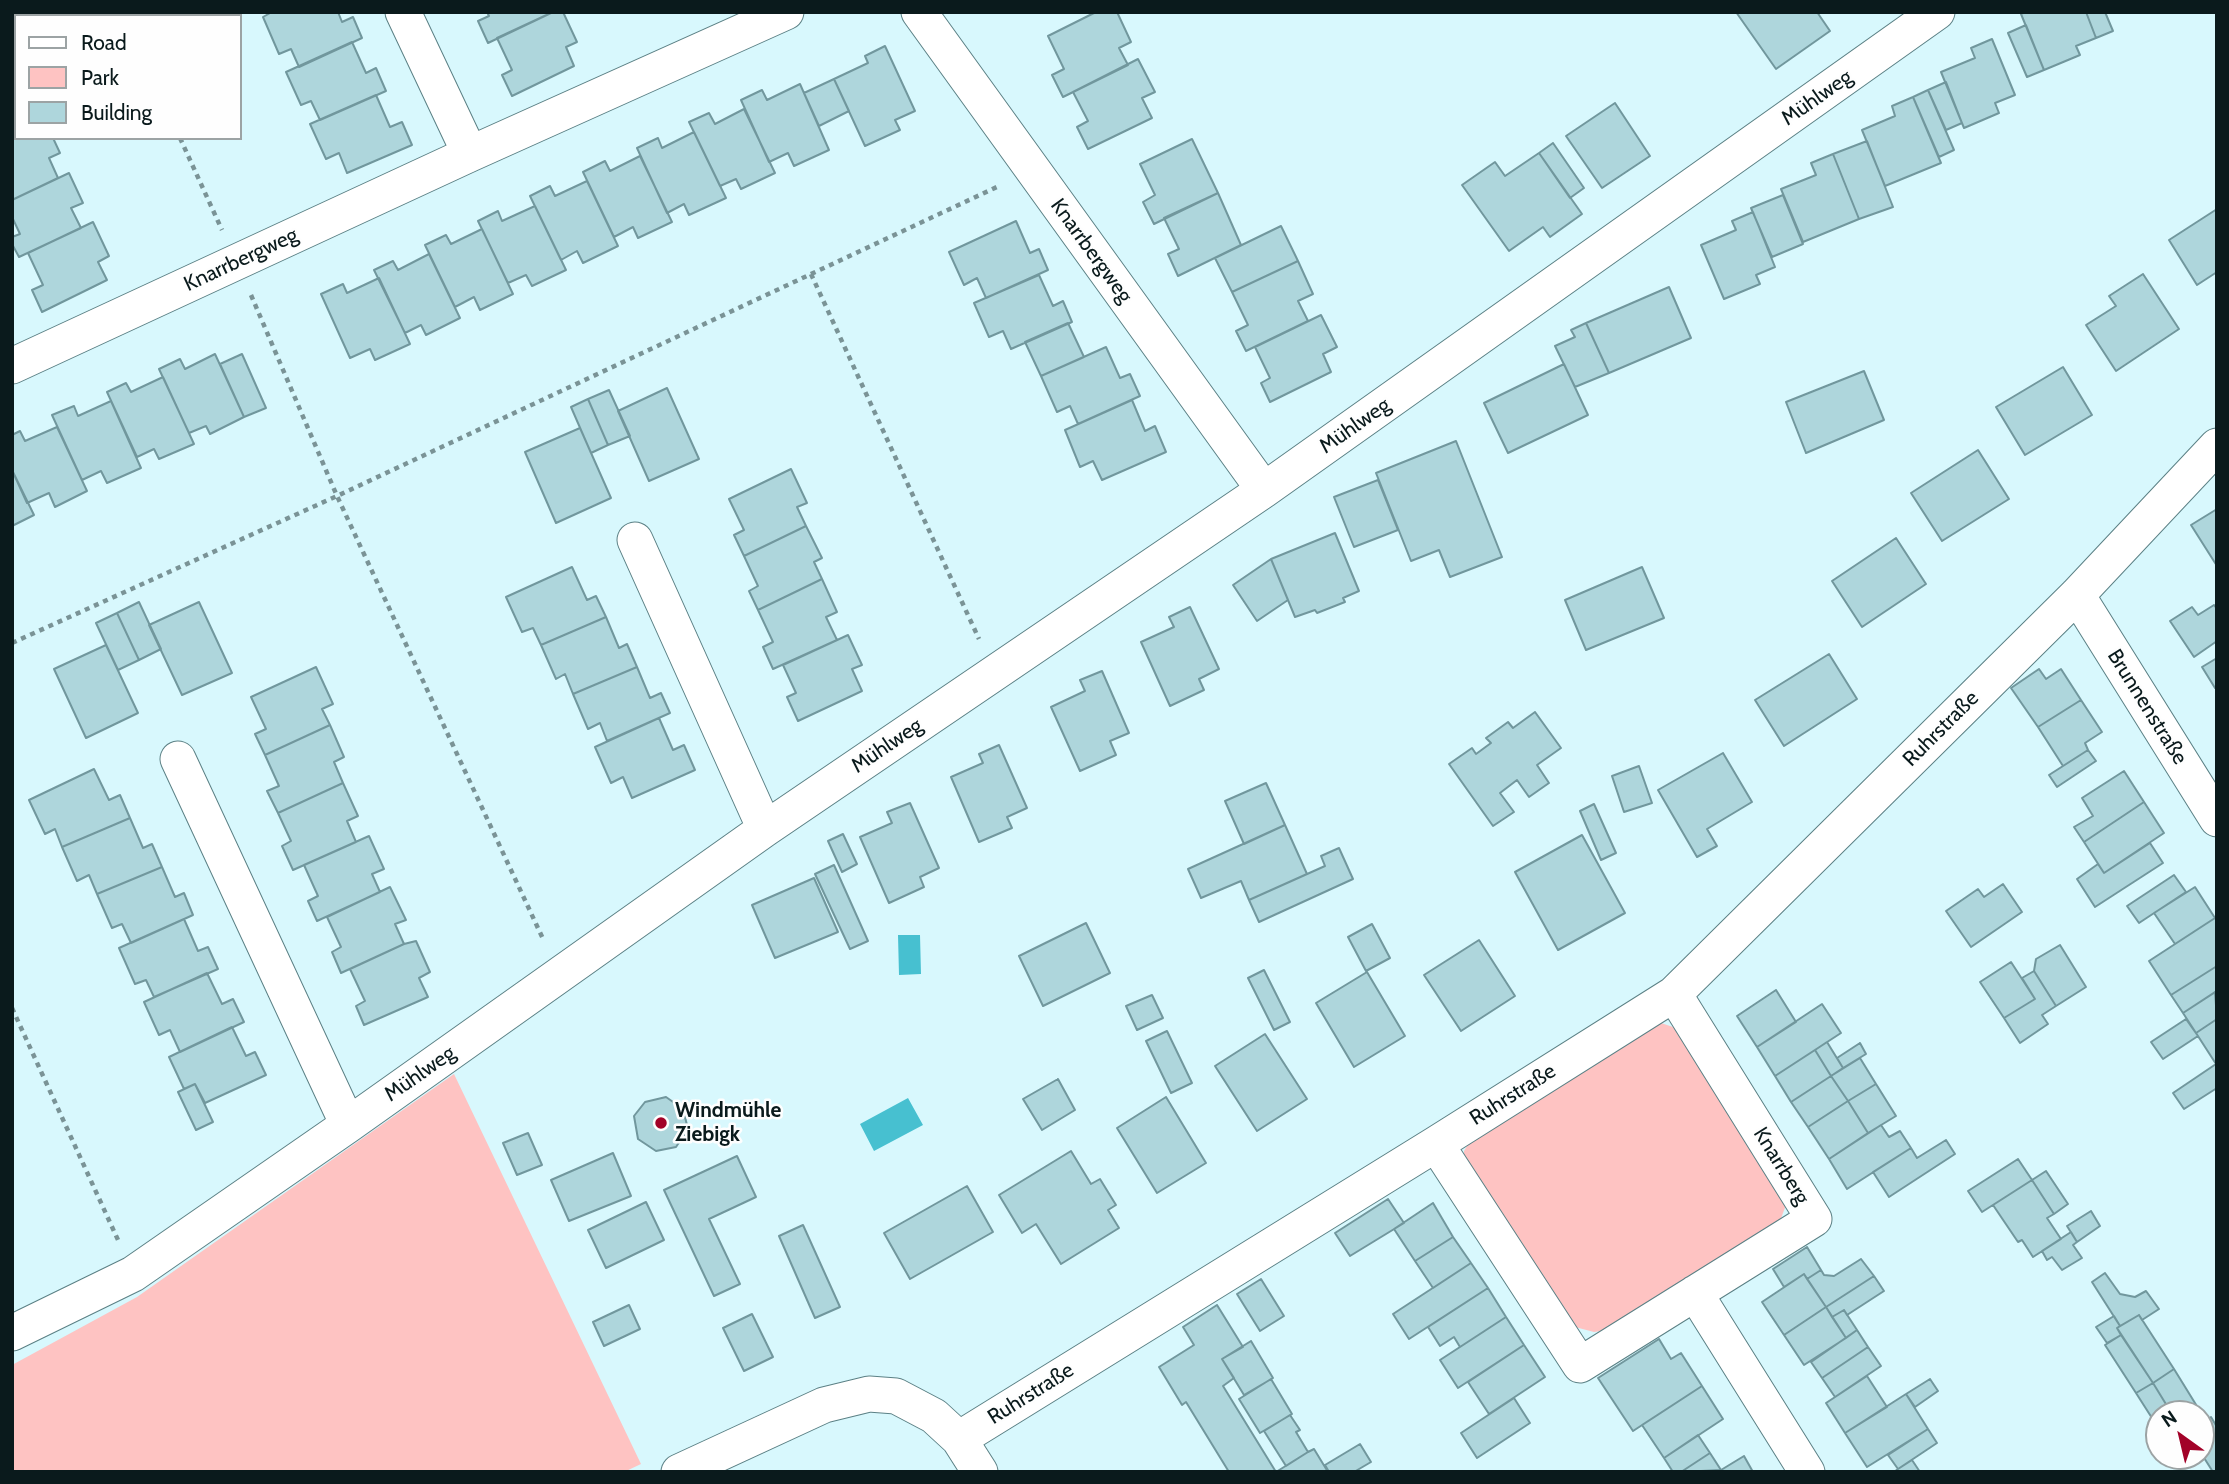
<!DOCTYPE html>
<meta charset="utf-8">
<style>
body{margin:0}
#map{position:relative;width:2229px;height:1484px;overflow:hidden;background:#d8f8fd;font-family:Cabin,sans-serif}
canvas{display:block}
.frame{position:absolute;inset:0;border:14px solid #0a1a1c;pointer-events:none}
.legend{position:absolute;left:14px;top:14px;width:228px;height:126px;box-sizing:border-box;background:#fefefe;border:2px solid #9ca3a4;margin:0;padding:9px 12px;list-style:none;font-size:21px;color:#0a1a1c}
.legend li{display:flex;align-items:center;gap:14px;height:35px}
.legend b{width:35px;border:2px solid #9ca3a4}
.north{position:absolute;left:2145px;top:1400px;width:70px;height:70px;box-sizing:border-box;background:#fefefe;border:2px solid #9ca3a4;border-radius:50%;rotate:326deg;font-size:19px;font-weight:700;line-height:28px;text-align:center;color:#0a1a1c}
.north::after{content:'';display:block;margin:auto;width:24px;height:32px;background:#a20228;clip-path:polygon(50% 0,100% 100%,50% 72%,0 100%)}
</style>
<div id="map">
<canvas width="2229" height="1484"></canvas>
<div class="frame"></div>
<ul class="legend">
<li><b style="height:9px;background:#fff"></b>Road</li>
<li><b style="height:19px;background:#fec3c2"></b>Park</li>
<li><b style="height:19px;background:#aed6dc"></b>Building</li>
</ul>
<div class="north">N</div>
</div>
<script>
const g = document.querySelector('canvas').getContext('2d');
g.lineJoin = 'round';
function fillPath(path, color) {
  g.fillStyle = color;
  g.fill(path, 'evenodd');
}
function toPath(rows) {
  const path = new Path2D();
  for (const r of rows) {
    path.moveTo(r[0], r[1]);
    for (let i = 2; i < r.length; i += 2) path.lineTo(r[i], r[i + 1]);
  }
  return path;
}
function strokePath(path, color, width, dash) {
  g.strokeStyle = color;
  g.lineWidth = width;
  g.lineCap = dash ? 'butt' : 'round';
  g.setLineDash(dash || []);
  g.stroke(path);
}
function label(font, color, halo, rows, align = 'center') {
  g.font = font + ' Cabin,sans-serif';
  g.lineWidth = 5;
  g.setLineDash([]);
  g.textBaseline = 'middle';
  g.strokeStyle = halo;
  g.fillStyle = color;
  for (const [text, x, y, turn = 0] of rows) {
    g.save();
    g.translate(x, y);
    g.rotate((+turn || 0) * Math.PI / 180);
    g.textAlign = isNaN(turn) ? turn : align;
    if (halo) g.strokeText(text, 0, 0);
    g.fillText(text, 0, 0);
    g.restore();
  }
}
fillPath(toPath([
 [1661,1023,1682,1030,1786,1205,1780,1221,1614,1329,1594,1332,1575,1327,1464,1164,1464,1151,1473,1136,1645,1028],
 [454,1074,641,1464,624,1472,12,1472,12,1365,137,1297]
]), '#fec3c2');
fillPath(toPath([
 [898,935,920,935,921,974,899,975],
 [908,1098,923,1125,874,1151,860,1124]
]), '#47c0d0');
const building = toPath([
 [272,12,338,12,342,22,353,17,362,38,299,67,291,49,279,54,263,17,272,12],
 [487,12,551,12,551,13,488,43,478,21,489,16,487,12],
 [563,12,577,42,566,47,574,66,512,96,502,75,512,70,497,38,553,12,563,12],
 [1096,12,1117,12,1131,42,1119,48,1128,65,1063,97,1052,75,1064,69,1048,36,1096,12],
 [1736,12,1817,12,1830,31,1776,69,1736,12],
 [2025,12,2086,12,2096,38,2076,46,2080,55,2044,70,2021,14,2025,12],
 [2086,12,2105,12,2113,31,2096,38,2086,12],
 [2026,25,2044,70,2027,77,2008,33,2026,25],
 [1992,39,2015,95,1995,103,1999,113,1964,128,1941,72,1975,58,1971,48,1992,39],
 [352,42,366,73,376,68,386,91,320,120,311,101,301,105,286,72,352,42],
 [885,46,915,111,895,120,900,130,865,146,834,79,868,63,865,56,885,46],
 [1138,59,1155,92,1142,98,1152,118,1088,149,1077,127,1088,121,1073,92,1138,59],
 [16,70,16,135,12,136,12,71,16,70],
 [834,79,849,111,819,126,804,93,834,79],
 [1946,82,1962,123,1946,130,1928,90,1946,82],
 [800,84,829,150,794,166,788,153,769,162,741,100,762,90,767,100,800,84],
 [1928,90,1954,150,1939,157,1913,97,1928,90],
 [376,95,390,127,402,122,412,145,347,173,339,153,326,159,310,124,376,95],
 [1913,97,1941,163,1885,186,1862,130,1895,116,1892,106,1913,97],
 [1615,103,1650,156,1602,188,1566,136,1615,103],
 [744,109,775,173,741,189,736,179,720,186,689,122,709,113,715,124,744,109],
 [694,132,726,198,689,215,684,204,667,213,637,148,658,138,662,148,694,132],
 [16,135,16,138,53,138,60,153,49,158,58,178,12,200,12,136,16,135],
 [1192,139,1218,193,1154,224,1143,202,1155,195,1140,164,1192,139],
 [1867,141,1893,207,1859,219,1833,154,1867,141],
 [1553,143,1584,188,1570,198,1539,153,1553,143],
 [1539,153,1582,214,1550,237,1543,227,1509,251,1462,185,1495,162,1505,176,1539,153],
 [1833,154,1859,219,1803,242,1781,189,1816,175,1811,163,1833,154],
 [640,156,672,222,638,238,633,227,614,237,583,172,605,161,610,171,640,156],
 [69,173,83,203,71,208,81,228,19,257,12,244,12,237,20,234,12,217,12,200,69,173],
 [587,181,618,246,583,263,577,251,561,260,530,196,550,186,555,196,587,181],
 [1218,193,1241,245,1178,276,1168,254,1179,249,1164,218,1218,193],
 [1783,195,1803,244,1772,257,1751,208,1783,195],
 [535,206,566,270,532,286,526,275,508,283,478,221,498,211,502,221,535,206],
 [2217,209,2217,272,2197,285,2169,240,2217,209],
 [1753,212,1775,267,1756,275,1760,284,1724,299,1701,245,1736,230,1732,221,1753,212],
 [1016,221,1030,253,1039,249,1048,270,986,298,977,278,964,285,949,252,1016,221],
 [93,222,109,256,98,262,107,280,42,312,32,290,43,285,28,253,93,222],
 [1281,226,1298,261,1232,292,1215,258,1281,226],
 [482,229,513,294,480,310,474,297,455,307,425,245,446,235,451,244,482,229],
 [429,254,460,318,426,335,421,325,405,333,374,270,393,261,398,270,429,254],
 [1298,261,1313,294,1298,301,1308,321,1246,351,1236,331,1248,325,1232,292,1298,261],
 [2143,274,2179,329,2116,371,2086,325,2116,306,2109,296,2143,274],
 [1039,275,1053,306,1063,301,1072,322,1011,349,1003,331,989,337,974,303,1039,275],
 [379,278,410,344,375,360,370,349,350,358,321,294,343,284,347,293,379,278],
 [1669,287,1691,338,1609,373,1586,323,1669,287],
 [1321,315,1337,347,1323,354,1331,372,1270,402,1261,383,1270,378,1255,347,1321,315],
 [1068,323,1084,357,1041,376,1025,342,1068,323],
 [1586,323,1609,373,1575,387,1555,346,1575,337,1571,330,1586,323],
 [1106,347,1120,378,1130,374,1140,396,1078,424,1070,406,1057,412,1041,376,1106,347],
 [215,354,244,417,210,434,206,426,189,433,159,369,180,359,185,369,215,354],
 [242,354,266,408,244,417,220,364,242,354],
 [1564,364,1588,415,1508,453,1484,403,1564,364],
 [2063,367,2092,415,2025,455,1996,407,2063,367],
 [1864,371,1884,420,1806,453,1786,402,1864,371],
 [163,377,194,444,159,459,154,449,137,457,107,392,126,383,131,392,163,377],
 [667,388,699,459,649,481,618,411,667,388],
 [609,390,630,436,608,445,588,399,609,390],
 [588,399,608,445,591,453,571,407,588,399],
 [1132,400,1145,431,1155,426,1166,452,1102,480,1093,461,1080,467,1065,430,1132,400],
 [111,401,141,468,107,483,101,471,82,480,52,415,74,406,78,416,111,401],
 [57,427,87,491,55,507,49,493,27,503,12,470,12,435,20,431,25,441,57,427],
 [580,428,611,498,556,523,525,452,580,428],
 [1456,441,1502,557,1450,577,1439,550,1411,561,1376,473,1456,441],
 [1978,450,2009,499,1942,541,1911,493,1978,450],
 [791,469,807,503,797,507,806,526,744,556,734,535,744,530,729,499,791,469],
 [12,470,34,515,12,526,12,470],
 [1378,480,1398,530,1354,547,1334,497,1378,480],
 [2217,509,2217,566,2191,525,2217,509],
 [806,526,822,558,814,562,822,579,758,610,749,591,758,586,744,556,806,526],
 [1335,533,1359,591,1343,598,1345,602,1317,613,1315,610,1295,617,1271,559,1335,533],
 [1896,538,1926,584,1862,627,1832,581,1896,538],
 [1271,559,1288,600,1257,621,1233,585,1271,559],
 [572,567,587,600,596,596,606,617,541,645,533,628,522,632,506,597,572,567],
 [1642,567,1664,618,1586,650,1565,600,1642,567],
 [822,579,837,612,826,617,837,640,773,669,763,647,773,642,758,610,822,579],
 [139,602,161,649,139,660,117,613,139,602],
 [199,602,232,673,182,695,149,625,199,602],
 [2214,605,2217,609,2217,641,2194,657,2170,621,2192,607,2198,615,2214,605],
 [1190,607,1219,669,1199,679,1204,690,1170,706,1141,642,1174,627,1169,617,1190,607],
 [117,613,139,660,118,670,96,623,117,613],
 [606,617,619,648,627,644,637,667,573,694,565,674,556,679,541,645,606,617],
 [848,635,862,665,852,669,862,691,798,721,787,697,796,693,783,665,848,635],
 [106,645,138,713,86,738,54,669,106,645],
 [1829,654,1857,699,1784,746,1755,700,1829,654],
 [2217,658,2217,686,2215,688,2202,667,2217,658],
 [316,667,333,704,322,709,330,725,265,755,255,734,266,729,251,697,316,667],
 [637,667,650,698,661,693,670,713,607,741,600,723,588,729,573,694,637,667],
 [2039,669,2046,679,2061,669,2081,700,2038,727,2011,688,2039,669],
 [1102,671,1129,733,1110,741,1116,755,1080,771,1051,707,1085,691,1080,680,1102,671],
 [2081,700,2102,732,2085,743,2088,750,2063,766,2038,727,2081,700],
 [1535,712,1561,748,1537,765,1549,783,1529,797,1517,780,1500,793,1514,812,1493,826,1449,764,1472,748,1476,754,1491,743,1486,738,1508,722,1513,728,1535,712],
 [659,718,673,750,684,745,695,770,632,798,623,777,611,783,595,747,659,718],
 [330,725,344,757,334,762,343,783,278,813,267,791,279,786,265,755,330,725],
 [999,745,1027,808,1007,817,1012,828,979,842,951,777,983,763,979,754,999,745],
 [2088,750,2096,761,2057,787,2049,775,2088,750],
 [1723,753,1752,802,1707,829,1717,846,1697,857,1658,790,1723,753],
 [1639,766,1652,803,1624,812,1612,776,1639,766],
 [94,769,109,800,120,795,130,818,62,847,55,829,45,834,29,800,94,769],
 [2124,771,2144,802,2084,842,2074,827,2093,816,2082,798,2124,771],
 [343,783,358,816,347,821,356,842,293,870,282,846,291,841,278,813,343,783],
 [1266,783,1285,825,1244,844,1225,801,1266,783],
 [2144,802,2164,833,2104,873,2084,842,2144,802],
 [910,803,939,868,920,877,924,887,889,903,860,837,892,823,887,812,910,803],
 [1594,804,1616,853,1601,860,1580,811,1594,804],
 [130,818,143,848,152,844,162,867,97,894,89,875,77,881,62,847,130,818],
 [1285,825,1307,874,1249,900,1241,881,1201,898,1188,869,1285,825],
 [843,834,857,864,842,872,828,841,843,834],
 [1582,835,1625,913,1558,950,1515,872,1582,835],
 [369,836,384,869,372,874,380,892,317,921,308,901,318,896,304,865,369,836],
 [2150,843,2163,863,2095,907,2077,879,2098,864,2104,873,2150,843],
 [1339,848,1353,879,1259,922,1249,900,1325,866,1321,856,1339,848],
 [834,865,868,941,850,949,815,874,834,865],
 [162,867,175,897,184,893,193,915,131,943,122,924,112,928,97,894,162,867],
 [2174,875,2186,892,2139,923,2127,906,2174,875],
 [814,878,838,932,775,958,752,905,814,878],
 [2003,884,2022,912,1971,947,1946,911,1978,889,1984,897,2003,884],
 [390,887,406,920,395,924,404,944,341,973,332,952,341,947,327,917,390,887],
 [2195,887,2215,918,2175,944,2154,913,2195,887],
 [2215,918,2217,921,2217,966,2171,995,2149,961,2215,918],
 [184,919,198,951,208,947,218,969,154,997,146,980,135,984,119,948,184,919],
 [1086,923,1110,973,1043,1006,1019,956,1086,923],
 [1372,924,1390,958,1366,971,1348,937,1372,924],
 [1479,940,1515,996,1461,1031,1424,975,1479,940],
 [416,941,430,972,419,978,428,997,364,1025,356,1006,365,1001,350,969,404,944,416,941],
 [2060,945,2086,987,2056,1006,2034,971,2036,959,2060,945],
 [2011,962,2035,999,2004,1018,1980,982,2011,962],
 [2217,966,2217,991,2183,1013,2171,995,2217,966],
 [1264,970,1290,1022,1274,1030,1248,978,1264,970],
 [2034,971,2056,1006,2042,1015,2048,1024,2020,1043,2004,1018,2035,999,2022,978,2034,971],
 [1367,972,1405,1036,1354,1067,1316,1003,1367,972],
 [207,973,222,1004,233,999,244,1022,180,1052,170,1030,159,1035,144,1002,207,973],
 [1776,990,1796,1022,1757,1047,1737,1016,1776,990],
 [2215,992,2217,1019,2196,1033,2183,1013,2215,992],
 [1152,995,1163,1018,1137,1030,1126,1006,1152,995],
 [1822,1004,1841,1033,1775,1076,1757,1047,1822,1004],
 [2186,1019,2198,1036,2163,1059,2151,1042,2186,1019],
 [2217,1019,2217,1064,2216,1064,2196,1033,2217,1019],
 [232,1027,246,1056,255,1052,266,1075,205,1103,195,1084,184,1089,169,1057,232,1027],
 [1167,1031,1192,1083,1171,1093,1146,1041,1167,1031],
 [1265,1034,1307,1099,1257,1131,1215,1066,1265,1034],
 [1827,1042,1843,1068,1831,1076,1815,1050,1827,1042],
 [1860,1043,1866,1054,1843,1068,1837,1058,1860,1043],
 [1815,1050,1831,1076,1791,1102,1775,1076,1815,1050],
 [1860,1058,1876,1084,1848,1101,1831,1076,1860,1058],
 [2216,1064,2217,1088,2184,1109,2173,1093,2216,1064],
 [1831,1076,1848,1101,1808,1127,1791,1102,1831,1076],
 [1058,1079,1075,1110,1042,1130,1023,1099,1058,1079],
 [195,1084,213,1122,196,1130,178,1092,195,1084],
 [1876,1084,1896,1116,1868,1133,1848,1101,1876,1084],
 [666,1097,683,1109,688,1129,676,1147,656,1151,638,1139,634,1116,645,1102,666,1097],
 [1166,1097,1206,1163,1157,1193,1117,1128,1166,1097],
 [1848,1101,1868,1133,1829,1159,1808,1127,1848,1101],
 [1881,1125,1889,1137,1900,1131,1911,1148,1847,1189,1829,1159,1881,1125],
 [528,1133,542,1165,517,1175,503,1143,528,1133],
 [1946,1140,1955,1154,1889,1197,1873,1172,1911,1148,1917,1158,1946,1140],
 [1071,1151,1091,1184,1100,1179,1116,1205,1108,1210,1119,1228,1061,1264,1036,1224,1022,1233,999,1195,1071,1151],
 [613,1153,631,1196,569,1221,551,1180,613,1153],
 [737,1156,756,1197,709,1219,740,1284,714,1296,664,1190,737,1156],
 [2018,1159,2032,1180,1982,1212,1968,1191,2018,1159],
 [2046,1171,2068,1204,2054,1214,2032,1180,2046,1171],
 [2032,1180,2054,1214,2047,1218,2061,1239,2033,1257,2022,1240,2018,1242,1993,1205,2032,1180],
 [967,1186,993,1232,910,1279,884,1233,967,1186],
 [1388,1199,1404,1223,1350,1256,1335,1233,1388,1199],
 [646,1202,664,1240,606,1268,588,1230,646,1202],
 [1433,1203,1453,1237,1415,1261,1394,1229,1433,1203],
 [2091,1211,2100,1226,2077,1242,2067,1226,2091,1211],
 [803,1225,840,1307,815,1318,779,1236,803,1225],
 [2071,1232,2077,1242,2073,1245,2082,1258,2062,1270,2052,1257,2047,1260,2042,1251,2071,1232],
 [1453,1237,1471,1263,1433,1288,1415,1261,1453,1237],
 [1807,1247,1821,1270,1807,1279,1804,1274,1784,1287,1773,1269,1807,1247],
 [1861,1259,1874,1276,1826,1307,1807,1279,1821,1270,1824,1275,1834,1276,1861,1259],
 [1471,1263,1488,1288,1409,1339,1393,1314,1471,1263],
 [2105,1273,2120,1294,2135,1297,2146,1291,2159,1309,2142,1320,2139,1315,2120,1326,2092,1282,2105,1273],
 [1804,1274,1826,1307,1784,1335,1762,1302,1804,1274],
 [1874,1276,1884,1291,1847,1315,1844,1310,1832,1317,1826,1307,1874,1276],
 [1261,1279,1284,1316,1260,1331,1237,1294,1261,1279],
 [1488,1288,1506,1317,1460,1347,1454,1337,1440,1346,1428,1327,1488,1288],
 [629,1305,640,1329,604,1346,593,1322,629,1305],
 [1217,1305,1243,1347,1222,1359,1234,1378,1223,1386,1276,1472,1229,1472,1186,1402,1182,1405,1159,1367,1194,1345,1183,1327,1217,1305],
 [1826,1307,1846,1338,1804,1365,1784,1335,1826,1307],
 [1844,1310,1857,1330,1846,1338,1832,1317,1844,1310],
 [752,1314,773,1357,744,1371,723,1328,752,1314],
 [2139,1315,2174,1369,2153,1383,2117,1328,2139,1315],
 [2114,1316,2120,1326,2117,1328,2121,1335,2107,1343,2096,1327,2114,1316],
 [1506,1317,1524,1345,1458,1388,1440,1360,1506,1317],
 [1857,1330,1868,1347,1822,1378,1811,1362,1857,1330],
 [2121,1335,2153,1383,2136,1393,2105,1345,2121,1335],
 [1659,1339,1671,1359,1681,1353,1702,1386,1633,1431,1598,1378,1659,1339],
 [1251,1341,1273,1378,1244,1395,1222,1359,1251,1341],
 [1524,1345,1545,1377,1489,1414,1468,1382,1524,1345],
 [1868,1347,1881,1366,1835,1397,1822,1378,1868,1347],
 [2174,1369,2203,1416,2201,1417,2201,1414,2172,1414,2153,1383,2174,1369],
 [1867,1376,1887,1407,1845,1433,1826,1403,1867,1376],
 [1271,1379,1292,1414,1260,1433,1239,1399,1271,1379],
 [1930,1379,1938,1391,1915,1407,1906,1394,1930,1379],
 [2153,1383,2172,1414,2159,1414,2159,1429,2136,1393,2153,1383],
 [1702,1386,1723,1419,1664,1458,1642,1425,1702,1386],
 [1906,1394,1928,1429,1867,1467,1845,1433,1906,1394],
 [1514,1398,1530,1423,1477,1458,1461,1433,1514,1398],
 [1290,1415,1300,1430,1296,1432,1308,1452,1286,1466,1264,1431,1290,1415],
 [2203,1416,2206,1420,2211,1417,2217,1427,2217,1472,2213,1472,2201,1453,2201,1417,2203,1416],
 [1928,1429,1937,1443,1898,1469,1888,1455,1928,1429],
 [1698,1435,1710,1453,1681,1472,1673,1472,1664,1458,1698,1435],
 [1360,1444,1371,1462,1354,1472,1329,1472,1325,1465,1360,1444],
 [1314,1449,1328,1472,1276,1472,1308,1452,1314,1449],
 [1710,1453,1721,1470,1681,1472,1710,1453],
 [1744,1456,1753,1472,1719,1472,1721,1470,1744,1456],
 [1912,1460,1920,1472,1894,1472,1898,1469,1912,1460]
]);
fillPath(building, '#aed6dc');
strokePath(building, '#71979d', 2);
const minor = toPath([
 [403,12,470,154],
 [919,12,1264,490],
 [12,366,470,154,786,12],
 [635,540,765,829],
 [2077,595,2217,819],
 [178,759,348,1125],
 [1436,1144,1580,1365,1814,1219,1674,994],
 [1695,1293,1807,1472],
 [12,1333,133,1274,348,1125,765,829,1264,490,1937,12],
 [959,1439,1436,1144,1674,994,2077,595,2217,446],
 [679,1472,824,1405,869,1394,896,1396,934,1416,959,1439,980,1472]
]);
strokePath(minor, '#5b8085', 37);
strokePath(toPath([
 [122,12,124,16],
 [180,138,222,230],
 [811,274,979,639],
 [251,295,337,496,544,941],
 [12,643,337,496,999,186],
 [12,1008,118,1240]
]), '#7a9396', 4.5, [5, 5]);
strokePath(minor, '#fff', 35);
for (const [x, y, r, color] of [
 [661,1123,7,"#a20228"]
]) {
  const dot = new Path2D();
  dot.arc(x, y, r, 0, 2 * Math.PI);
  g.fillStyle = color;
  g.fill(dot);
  strokePath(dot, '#fefefe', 2.5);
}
label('21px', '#0a1a1c', '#fefefe', [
 ["Mühlweg",1817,98,-35],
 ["Knarrbergweg",1091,251,54],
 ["Knarrbergweg",241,260,-25],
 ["Mühlweg",1355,426,-35],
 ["Brunnenstraße",2147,707,58],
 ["Ruhrstraße",1941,729,-45],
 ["Mühlweg",887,746,-34],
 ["Mühlweg",420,1074,-35],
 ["Ruhrstraße",1513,1095,-32],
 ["Knarrberg",1781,1166,58],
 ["Ruhrstraße",1031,1394,-32]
]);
label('bold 21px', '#0a1a1c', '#fefefe', [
 ["Windmühle",675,1111],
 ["Ziebigk",675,1135]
], 'left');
</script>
